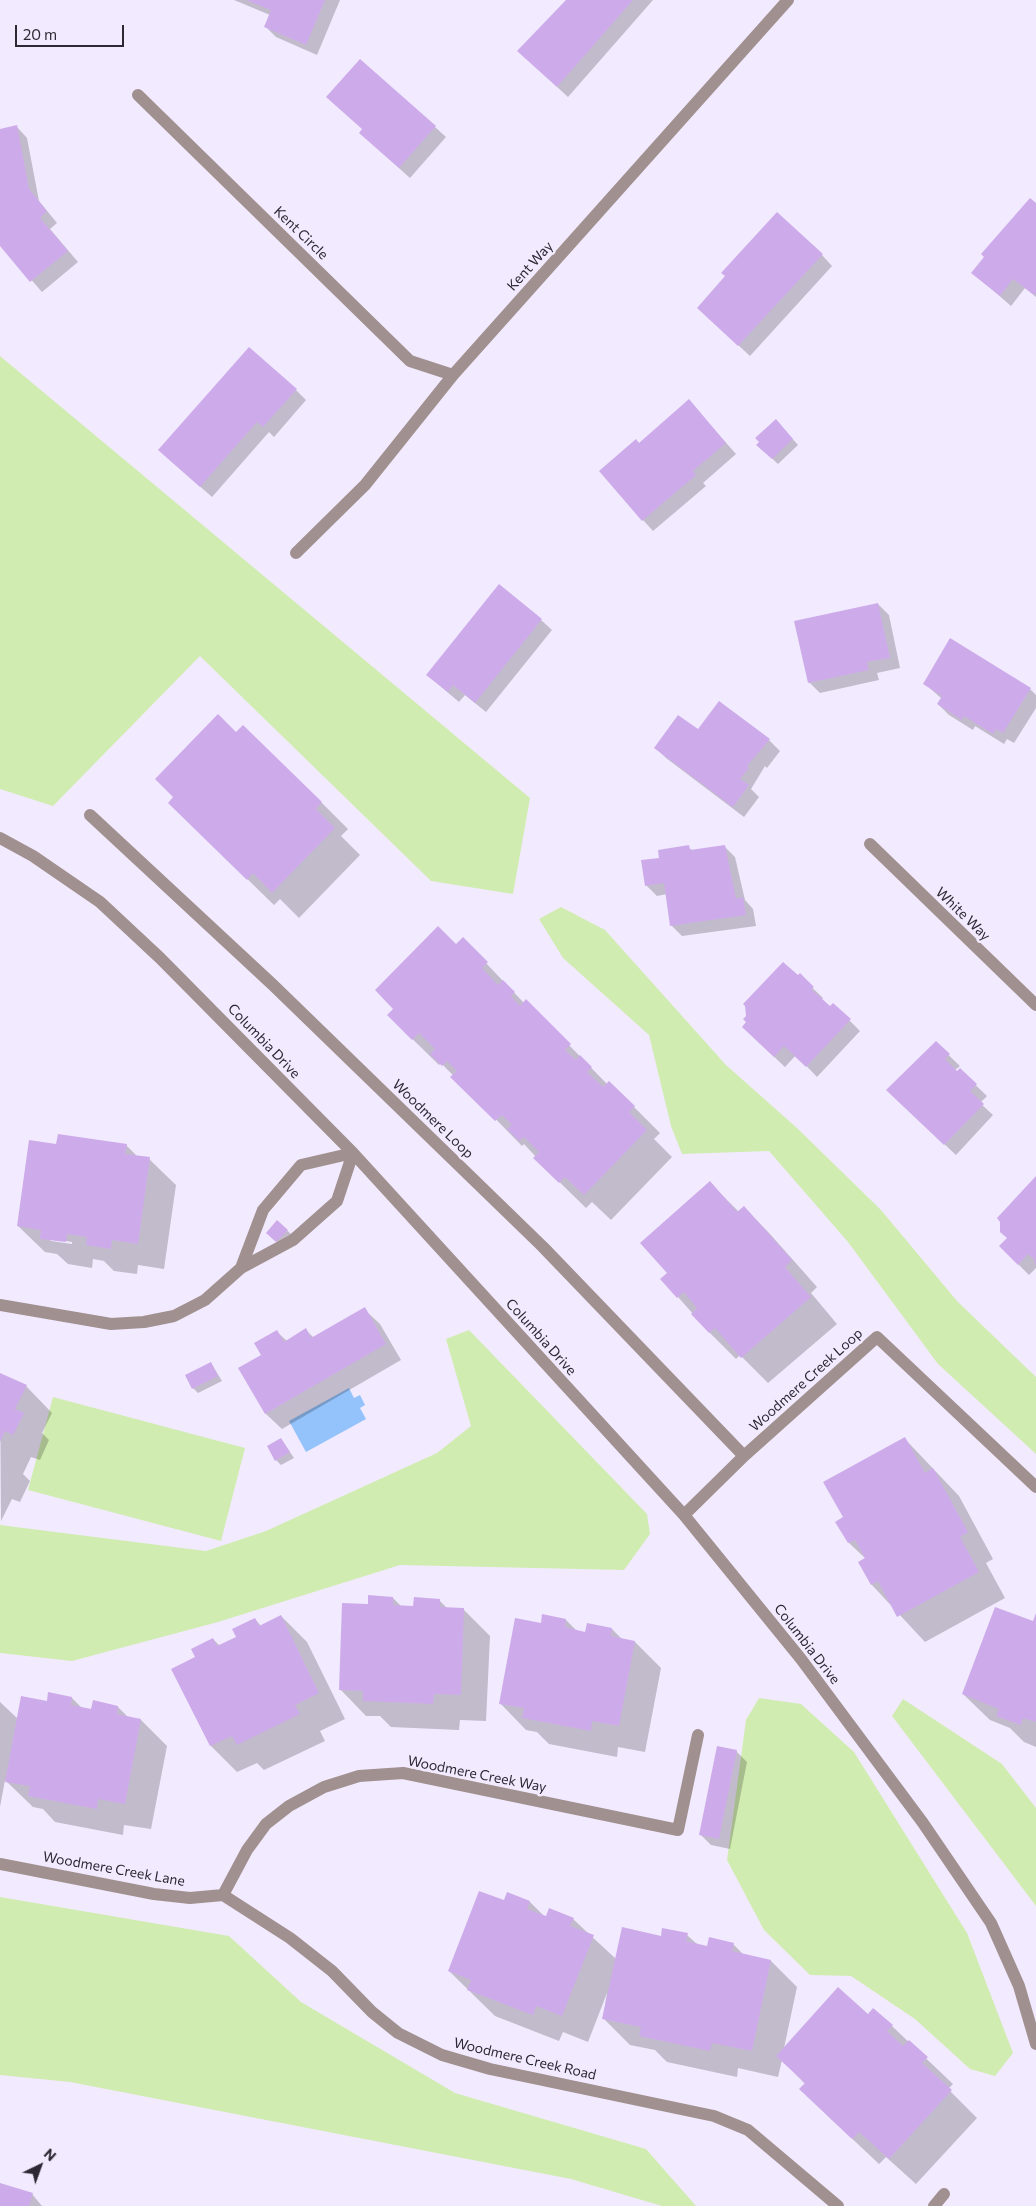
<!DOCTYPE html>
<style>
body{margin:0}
#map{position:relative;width:1036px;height:2206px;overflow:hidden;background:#f2eafe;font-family:Commissioner,sans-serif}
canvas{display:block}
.north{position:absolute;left:15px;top:2141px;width:50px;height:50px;-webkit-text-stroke:4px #f2eafe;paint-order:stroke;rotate:42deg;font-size:14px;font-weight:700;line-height:20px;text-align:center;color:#2d2834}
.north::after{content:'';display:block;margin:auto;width:18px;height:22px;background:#2d2834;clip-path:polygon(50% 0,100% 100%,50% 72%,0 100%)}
.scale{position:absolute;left:15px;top:25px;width:109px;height:22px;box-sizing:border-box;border:2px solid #2d2834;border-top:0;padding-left:6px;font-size:15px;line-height:18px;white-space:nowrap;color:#2d2834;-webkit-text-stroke:4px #f2eafe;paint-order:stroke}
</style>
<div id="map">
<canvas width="1036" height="2206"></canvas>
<div class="north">N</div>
<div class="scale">20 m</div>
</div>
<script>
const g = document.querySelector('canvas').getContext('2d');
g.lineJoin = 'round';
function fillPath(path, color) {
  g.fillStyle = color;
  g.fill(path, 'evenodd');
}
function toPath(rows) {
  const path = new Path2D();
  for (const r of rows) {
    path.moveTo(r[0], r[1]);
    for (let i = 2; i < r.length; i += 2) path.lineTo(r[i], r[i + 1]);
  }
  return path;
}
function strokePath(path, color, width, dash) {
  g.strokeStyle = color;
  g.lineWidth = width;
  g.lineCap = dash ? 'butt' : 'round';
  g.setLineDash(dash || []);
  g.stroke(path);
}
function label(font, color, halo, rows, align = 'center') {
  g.font = font + ' Commissioner,sans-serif';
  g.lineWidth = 5;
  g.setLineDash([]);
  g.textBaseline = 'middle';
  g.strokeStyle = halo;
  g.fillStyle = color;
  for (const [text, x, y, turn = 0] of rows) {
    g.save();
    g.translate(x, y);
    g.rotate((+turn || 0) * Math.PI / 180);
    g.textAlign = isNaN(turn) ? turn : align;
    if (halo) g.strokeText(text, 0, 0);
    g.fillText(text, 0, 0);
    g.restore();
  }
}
fillPath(toPath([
 [0,356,530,798,513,894,431,881,200,656,53,806,0,789],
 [561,907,605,930,726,1065,797,1128,881,1210,957,1301,1036,1377,1036,1454,938,1364,848,1242,769,1151,682,1154,671,1126,649,1035,563,958,539,919],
 [469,1330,647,1514,650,1534,624,1570,400,1565,218,1622,72,1661,0,1653,0,1525,206,1551,266,1531,437,1453,471,1426,446,1339],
 [53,1397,245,1448,221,1541,28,1490],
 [759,1698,801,1704,854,1752,967,1933,1013,2053,995,2076,970,2069,915,2019,851,1976,810,1975,764,1930,727,1860,746,1720],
 [903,1699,1002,1764,1036,1808,1036,1906,892,1716],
 [0,1897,229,1936,301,2002,455,2093,646,2149,696,2206,662,2206,571,2179,70,2082,0,2075]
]), '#d1ecb1');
fillPath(toPath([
 [349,1388,354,1398,360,1395,365,1405,360,1408,366,1419,306,1452,289,1421]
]), '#94c2fa');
fillPath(toPath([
 [234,0,340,0,317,55,276,37,265,26,270,15],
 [566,0,653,0,568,97,529,61],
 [17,127,27,138,39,201,57,223,50,229,78,262,42,292,0,244,0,130],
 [435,127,446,137,410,178,371,143,363,129],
 [1036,205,1036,297,1025,288,1011,306,973,273],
 [822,255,832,266,750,356,709,318],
 [296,390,306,400,274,437,269,432,212,497,170,460],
 [689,401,736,454,703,483,706,486,653,531,643,520,639,444],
 [781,426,798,445,778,464,758,445],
 [878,604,889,615,900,668,877,673,879,680,820,693,809,682],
 [541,620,552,630,486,712,465,695,459,702,427,675],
 [924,683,1030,689,1036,695,1036,708,1014,743,1007,739,1004,744,975,726,973,730,949,715,938,704,942,699],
 [719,703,769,740,780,751,767,768,765,766,751,789,759,797,744,817,666,758,656,748,698,731],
 [236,734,321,802,348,829,341,836,360,855,299,918,280,899,274,905,196,829],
 [724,846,735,857,745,900,753,909,756,926,682,936,672,926,667,894,657,896,646,885,688,847,693,851],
 [463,939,524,1003,526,1001,607,1084,609,1082,660,1133,654,1139,672,1157,611,1220,592,1202,586,1208,535,1158,536,1157,524,1144,522,1146,441,1063,439,1065,388,1015],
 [799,975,823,998,821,1000,830,1008,833,1004,860,1031,817,1077,796,1055,785,1067,754,1038],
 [936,1043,960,1066,955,1070,957,1073,960,1070,987,1096,980,1103,993,1115,956,1155,898,1101],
 [57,1145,126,1145,138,1157,149,1159,176,1185,164,1269,138,1265,137,1274,114,1271,104,1261,93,1259,92,1268,68,1264,57,1254,45,1252,18,1226],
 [48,1238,72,1242,72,1244,51,1241],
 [1036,1178,1036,1268,1029,1275,1000,1246,1008,1238],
 [710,1183,739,1212,744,1207,770,1234,817,1287,811,1293,837,1324,768,1383,740,1355,736,1359,710,1333,678,1297,669,1273],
 [278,1222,292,1235,282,1246,268,1233],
 [364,1309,380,1324,401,1360,282,1429,266,1414,239,1368,263,1355,277,1332,287,1341,306,1330,314,1338],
 [211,1363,222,1381,198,1393,193,1388],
 [0,1374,26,1386,52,1413,42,1433,49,1440,40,1460,31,1457,23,1474,30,1481,20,1502,12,1499,1,1521],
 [281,1439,294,1458,281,1465,276,1460],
 [905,1439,959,1496,993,1559,986,1563,1005,1598,925,1642,872,1585,860,1563,866,1559,849,1543,837,1522,845,1518],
 [393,1598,402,1607,414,1608,439,1600,448,1609,463,1609,490,1636,486,1721,460,1720,459,1730,391,1727,380,1716,366,1716,340,1689],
 [281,1616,307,1642,345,1719,320,1731,325,1741,264,1770,257,1763,237,1772,211,1746,173,1669,197,1657,213,1639,220,1646,237,1637,255,1619,261,1626],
 [1036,1616,1036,1747,1024,1742,1010,1728,990,1720,963,1694,1033,1623],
 [566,1620,577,1631,586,1633,612,1629,623,1640,635,1642,661,1668,645,1752,618,1747,617,1757,549,1744,537,1732,526,1730,500,1703,542,1624],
 [72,1698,83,1709,92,1711,118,1707,129,1718,141,1720,167,1746,151,1829,124,1825,123,1835,55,1822,43,1809,33,1807,5,1780,0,1807,0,1702,18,1719,48,1702],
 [736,1751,747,1762,730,1849,711,1845,700,1834],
 [505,1902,530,1902,547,1919,573,1919,616,1959,661,1937,687,1935,698,1945,708,1947,733,1944,744,1955,771,1961,797,1987,784,2048,868,2015,874,2009,953,2084,948,2089,977,2118,916,2184,886,2157,879,2164,827,2115,800,2089,805,2084,782,2060,778,2077,738,2068,737,2077,667,2062,655,2050,630,2045,603,2018,607,1993,588,2042,563,2032,559,2041,495,2016,449,1971],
 [0,2185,32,2194,42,2206,0,2206]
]), '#0003');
fillPath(toPath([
 [246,0,325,0,306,45,264,27,271,10],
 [566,0,633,0,557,87,517,51],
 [360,59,436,126,399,168,359,133,362,129,326,97],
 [17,125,29,189,47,211,40,218,68,251,30,282,0,246,0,129],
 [1030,198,1036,203,1036,293,1034,295,1013,279,1000,296,971,273,984,257,981,254],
 [777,212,823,254,738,346,697,308,725,276,721,273],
 [249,347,297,389,263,427,257,422,200,487,158,450],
 [689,399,726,443,693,471,696,475,642,521,599,471,636,439,639,443],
 [776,419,793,439,772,459,756,445,759,442,755,438],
 [499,584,542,619,475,703,453,685,448,692,426,675],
 [878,603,890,658,867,662,869,670,808,683,794,621],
 [950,638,1031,688,1003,733,996,729,993,734,964,716,962,720,937,704,942,696,923,684],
 [719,701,770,739,747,766,749,768,740,779,749,785,733,807,654,748,678,715,698,729],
 [218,714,236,732,243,725,322,802,316,809,335,828,272,893,253,873,247,880,168,803,173,797,155,779],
 [689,845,690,850,725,845,736,899,743,897,746,915,670,926,664,883,645,886,641,860,659,858,658,850],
 [438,926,456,944,463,937,488,962,482,968,498,985,503,980,515,992,511,996,520,1006,526,999,571,1044,565,1050,576,1060,580,1055,592,1067,587,1072,603,1087,609,1081,635,1106,629,1112,647,1130,584,1195,565,1177,559,1183,533,1158,539,1152,524,1137,519,1141,507,1129,512,1125,502,1115,495,1121,450,1077,457,1071,447,1061,442,1066,430,1054,435,1049,419,1033,412,1040,387,1015,393,1009,375,990],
 [783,962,798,975,800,973,814,987,811,989,830,1006,833,1003,851,1019,806,1067,784,1046,774,1057,742,1027,746,1022,743,1019,746,1016,745,1006,743,1004],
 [936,1041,950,1054,945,1059,957,1071,960,1068,977,1084,970,1091,984,1104,944,1145,886,1090],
 [58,1134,127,1144,125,1154,150,1157,138,1244,112,1240,111,1249,86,1245,87,1237,67,1234,66,1242,40,1239,41,1230,17,1226,29,1140,56,1144],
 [1036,1176,1036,1266,1034,1259,1028,1254,1018,1265,999,1246,1007,1238,1000,1232,1000,1222,997,1218],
 [710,1181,737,1212,744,1206,792,1260,785,1267,811,1297,741,1358,715,1328,709,1333,691,1314,697,1308,684,1292,677,1298,660,1279,667,1273,640,1243],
 [277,1220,288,1230,276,1242,266,1233],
 [365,1307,386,1344,265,1414,238,1368,261,1355,254,1343,277,1330,284,1342,306,1328,311,1338],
 [211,1362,218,1376,192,1389,185,1375],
 [0,1373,27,1385,15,1409,24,1413,13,1435,5,1431,0,1442],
 [905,1437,925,1473,933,1468,968,1532,960,1537,979,1572,897,1617,878,1581,871,1585,858,1562,865,1558,855,1540,848,1543,835,1522,843,1517,823,1482],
 [281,1438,290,1452,275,1461,267,1446],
 [368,1595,393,1597,393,1605,413,1606,414,1597,440,1599,440,1607,464,1608,461,1695,434,1694,433,1704,363,1701,363,1691,339,1690,342,1603,368,1604],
 [995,1607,1033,1621,1036,1613,1036,1722,1023,1718,1021,1725,996,1716,999,1709,962,1694],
 [542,1614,566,1619,565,1627,585,1632,587,1623,612,1628,611,1636,635,1641,619,1726,592,1721,591,1731,522,1718,524,1708,499,1704,515,1618,541,1623],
 [281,1615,319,1693,295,1705,300,1714,237,1745,232,1736,210,1746,171,1669,195,1657,191,1649,213,1638,217,1646,236,1637,232,1629,255,1618,259,1626],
 [48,1692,72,1697,71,1705,91,1709,93,1700,118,1706,117,1714,141,1719,125,1804,98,1799,97,1809,28,1796,30,1786,5,1782,21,1696,47,1701],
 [717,1746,737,1750,719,1839,699,1835],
 [479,1891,504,1900,507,1892,530,1901,527,1909,546,1916,549,1908,574,1918,570,1926,594,1935,562,2016,536,2006,533,2015,467,1990,471,1980,448,1971],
 [622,1927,661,1936,662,1928,688,1933,686,1941,707,1946,709,1937,734,1943,732,1951,771,1960,752,2051,712,2043,710,2051,639,2036,641,2027,602,2019],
 [838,1987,868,2014,873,2008,893,2025,887,2031,903,2046,909,2040,928,2057,922,2063,952,2090,889,2159,859,2132,852,2139,799,2089,805,2083,776,2056],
 [0,2183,33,2193,29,2206,0,2206]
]), '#cdabea');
strokePath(toPath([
 [138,95,410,361,453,375],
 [296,553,365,485,453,375,788,0],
 [90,815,273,985,543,1247,744,1456],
 [0,838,33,856,100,902,160,958,353,1153,684,1515,801,1659,923,1823,991,1923,1019,1986,1036,2044],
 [870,844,1036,1005],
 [241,1268,263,1210,301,1165,353,1153],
 [0,1305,111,1324,144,1322,174,1316,205,1300,241,1268,293,1240,337,1201,353,1153],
 [684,1515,744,1456,877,1337,1036,1487],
 [0,1864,154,1894,190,1898,223,1895],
 [223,1895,290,1938,332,1971,372,2012,398,2033,442,2055,490,2069,714,2116,748,2130,838,2206],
 [223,1895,247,1850,266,1824,289,1806,324,1787,359,1776,403,1773,678,1830,698,1735],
 [934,2206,944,2194]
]), '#a19090', 12);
label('14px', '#2d2834', '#f2eafe', [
 ["Kent Circle",301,233,44],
 ["Kent Way",530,266,-48],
 ["White Way",963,914,44],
 ["Columbia Drive",264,1041,46],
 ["Woodmere Loop",433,1119,44],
 ["Columbia Drive",541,1337,48],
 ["Woodmere Creek Loop",806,1380,-42],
 ["Columbia Drive",807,1644,52],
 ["Woodmere Creek Way",477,1774,11],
 ["Woodmere Creek Lane",114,1869,10],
 ["Woodmere Creek Road",525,2059,13]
]);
</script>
